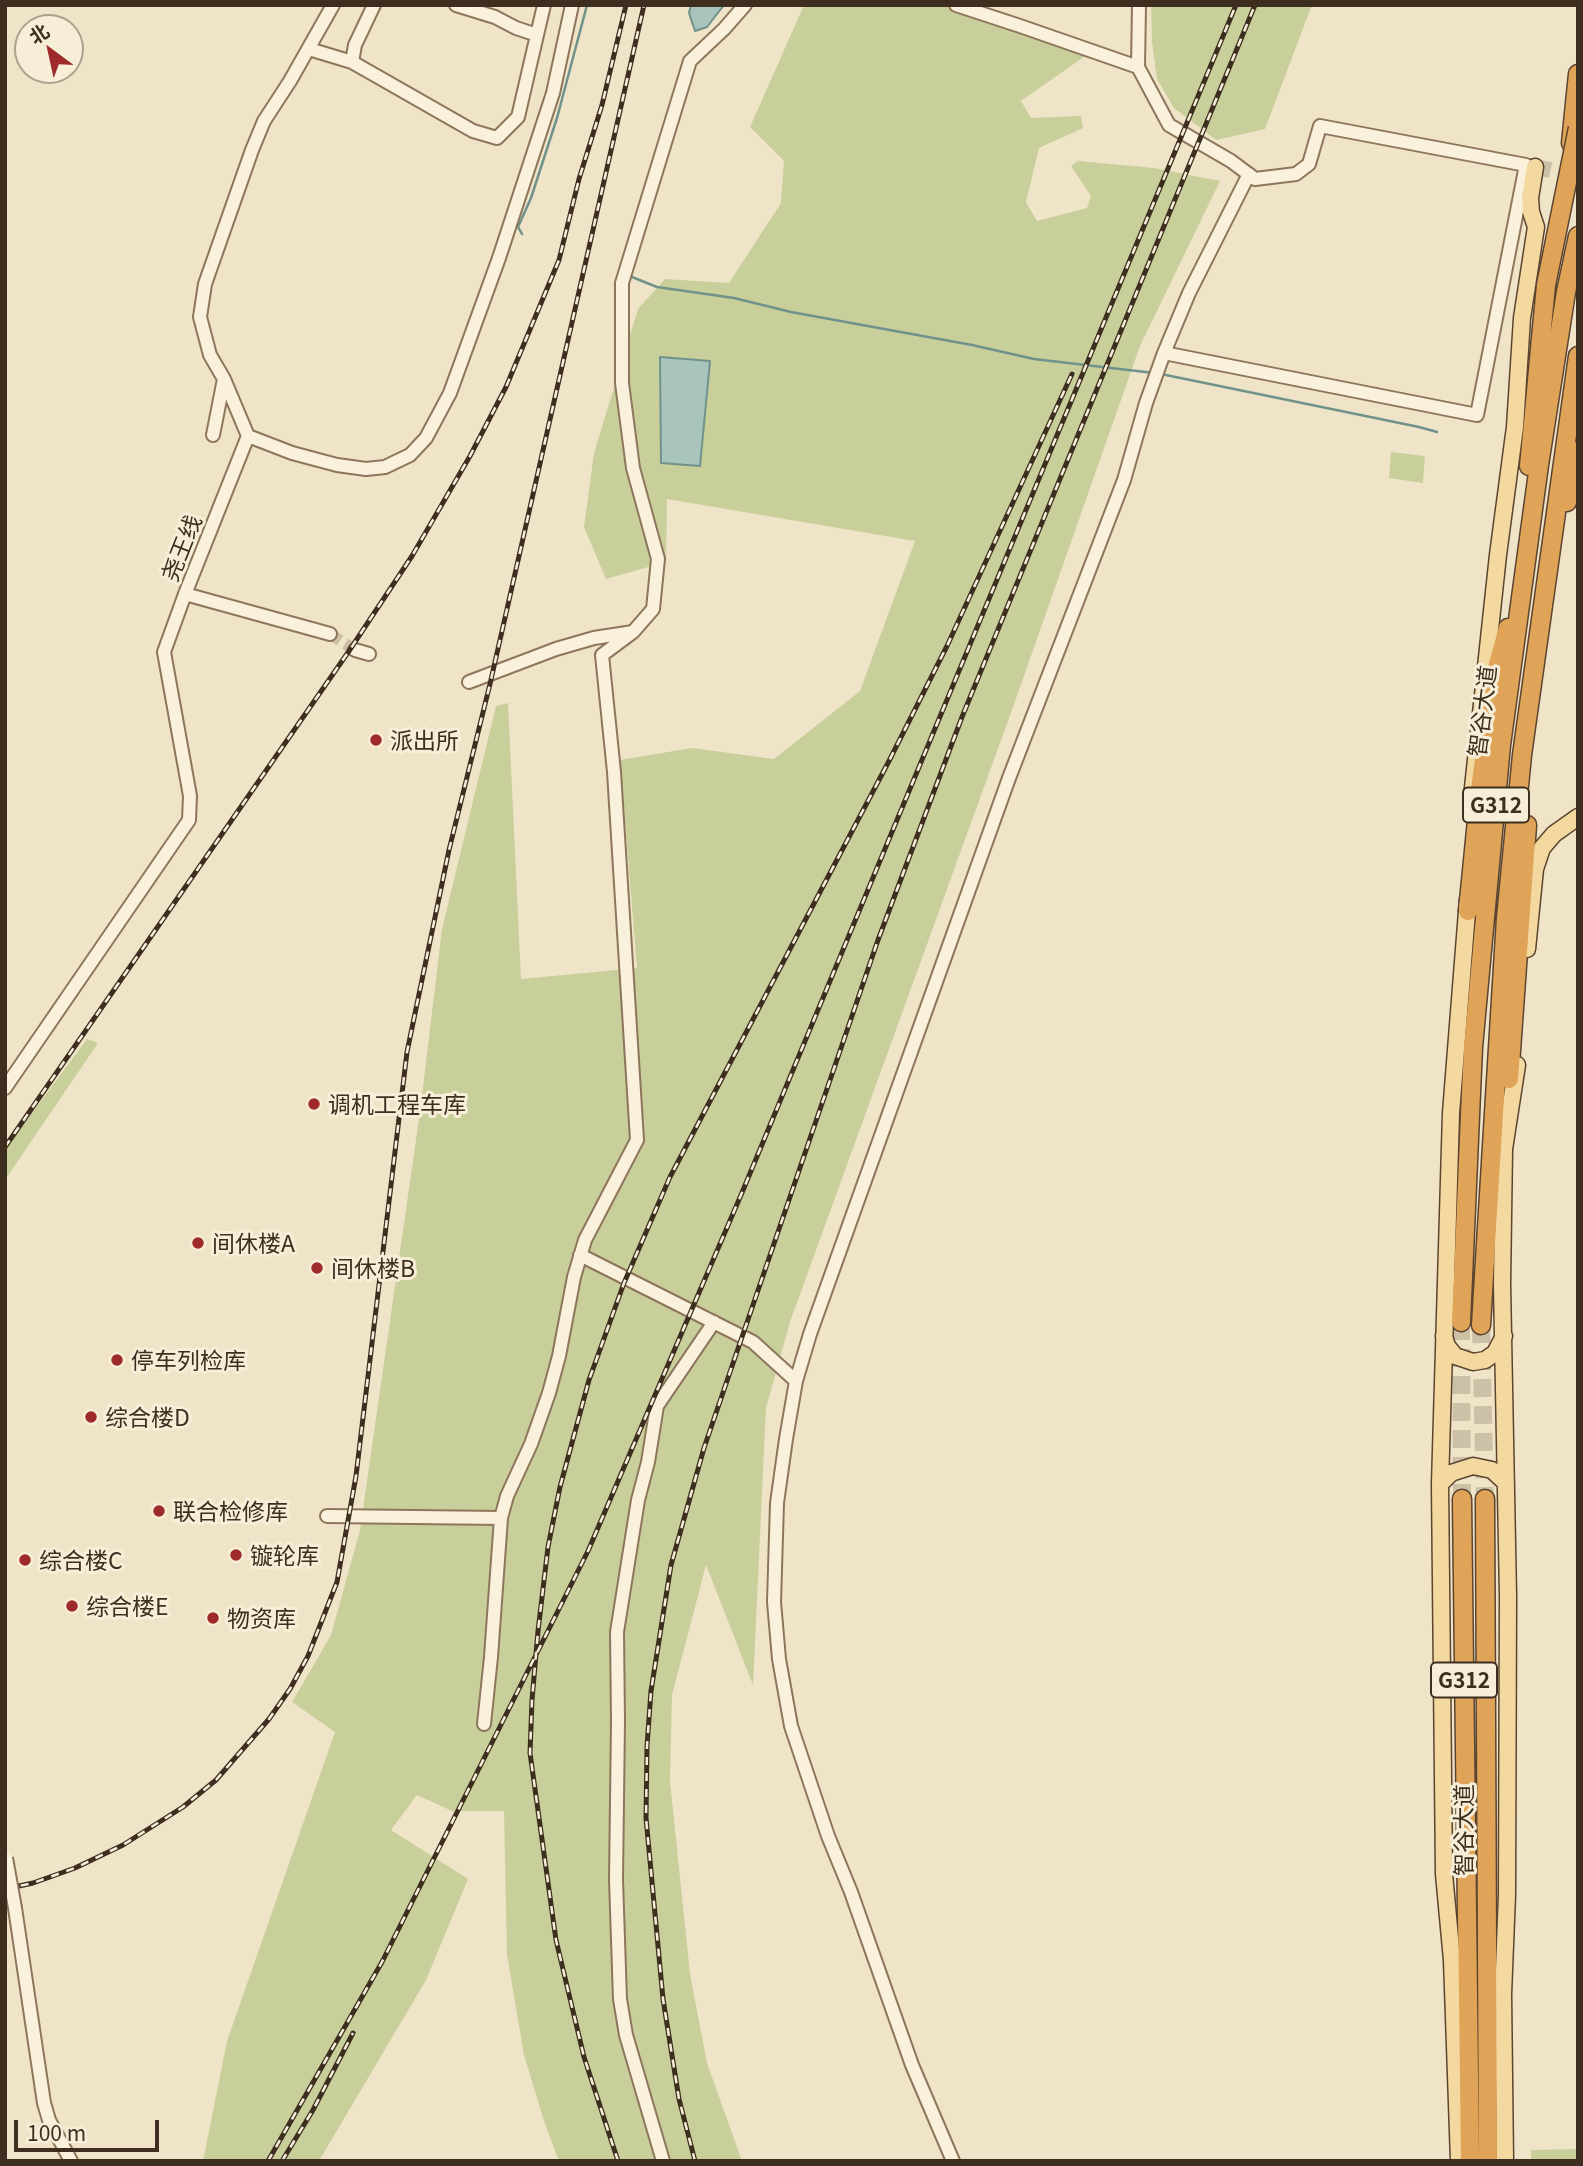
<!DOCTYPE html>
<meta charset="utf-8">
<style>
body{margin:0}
#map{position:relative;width:1583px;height:2166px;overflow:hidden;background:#f0e4c8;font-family:Georgia,"Noto Sans SC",serif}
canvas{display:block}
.frame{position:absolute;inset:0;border:7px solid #3d2e20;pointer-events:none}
.north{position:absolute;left:14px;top:14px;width:70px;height:70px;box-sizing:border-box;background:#f7eed8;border:2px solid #ada18e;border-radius:50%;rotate:327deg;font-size:19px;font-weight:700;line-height:28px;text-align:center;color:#3d2e20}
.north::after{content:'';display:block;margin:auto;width:24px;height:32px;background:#9e2a2b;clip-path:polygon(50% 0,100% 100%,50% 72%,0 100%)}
.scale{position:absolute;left:14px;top:2120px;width:145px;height:32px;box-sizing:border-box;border:4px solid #3d2e20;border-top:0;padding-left:9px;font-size:21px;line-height:24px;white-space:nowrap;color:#3d2e20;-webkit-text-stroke:5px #f7eed8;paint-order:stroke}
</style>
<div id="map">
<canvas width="1583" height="2166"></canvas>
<div class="frame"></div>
<div class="north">北</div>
<div class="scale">100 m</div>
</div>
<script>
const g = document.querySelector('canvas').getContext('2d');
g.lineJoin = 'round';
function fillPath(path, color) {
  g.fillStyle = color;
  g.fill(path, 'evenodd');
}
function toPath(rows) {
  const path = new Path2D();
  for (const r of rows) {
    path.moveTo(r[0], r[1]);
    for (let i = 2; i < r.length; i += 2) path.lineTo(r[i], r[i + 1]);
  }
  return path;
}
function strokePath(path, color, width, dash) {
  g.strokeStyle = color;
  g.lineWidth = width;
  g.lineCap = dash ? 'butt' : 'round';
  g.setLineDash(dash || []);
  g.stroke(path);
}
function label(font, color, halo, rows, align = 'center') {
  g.font = font + ' Georgia,"Noto Sans SC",serif';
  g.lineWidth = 6;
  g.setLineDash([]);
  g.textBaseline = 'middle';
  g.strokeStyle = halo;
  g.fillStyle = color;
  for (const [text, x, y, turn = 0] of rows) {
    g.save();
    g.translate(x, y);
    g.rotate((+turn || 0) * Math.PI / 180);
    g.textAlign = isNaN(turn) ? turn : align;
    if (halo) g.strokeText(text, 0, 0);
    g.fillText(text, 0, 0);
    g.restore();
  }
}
fillPath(toPath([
 [804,5,942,5,1088,54,1021,101,1031,118,1081,116,1083,128,1039,148,1026,202,1037,221,1087,208,1091,196,1071,166,1078,161,1154,168,1220,181,1140,346,1012,710,790,1322,766,1408,753,1685,706,1565,672,1695,670,1781,690,1974,707,2063,742,2161,559,2161,544,2121,524,2055,507,1955,504,1811,452,1811,417,1795,391,1830,468,1879,426,1980,319,2161,203,2161,227,2041,335,1732,292,1702,331,1635,360,1530,420,1112,442,929,496,706,508,703,521,979,637,968,620,760,692,748,774,759,860,691,915,541,667,499,666,562,606,579,584,527,594,453,638,309,665,279,729,283,781,203,784,161,750,127],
 [1151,5,1312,5,1265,129,1216,140,1174,108,1157,79,1152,42],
 [1391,452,1425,456,1423,483,1389,478],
 [87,1039,98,1043,5,1180,5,1149],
 [1578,2149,1578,2161,1531,2161,1531,2150]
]), '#c9cf9b');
const water = toPath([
 [691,5,724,5,707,27,695,31,689,13,691,5],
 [660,357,710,361,700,466,661,463,660,357]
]);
fillPath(water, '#a9c4bc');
strokePath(water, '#6f938a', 2);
strokePath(toPath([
 [522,234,518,227,531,198,557,118,587,5],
 [632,277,657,287,734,298,791,312,972,345,1034,359,1154,373],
 [1161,374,1419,427,1437,432]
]), '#6f938a', 2.5);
strokePath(toPath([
 [330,634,355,650]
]), '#ccc0a6', 12, [12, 6]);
strokePath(toPath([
 [1535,167,1578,176]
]), '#ccc0a6', 16, [16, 8]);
strokePath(toPath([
 [1461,1322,1462,1499],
 [1481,1325,1485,1499]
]), '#ccc0a6', 18, [18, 9]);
const minor = toPath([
 [456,5,495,17,516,28,537,35,544,5],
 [956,5,1020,26,1138,67],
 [1139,5,1138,67,1169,125,1231,161,1255,179,1296,174,1309,164,1320,126,1526,165,1477,415,1164,353],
 [309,49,352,62,355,45,374,5],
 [352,62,473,131,497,138,518,117,537,35],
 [213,435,224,379],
 [248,436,292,453,337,465,366,469,385,467,410,455,426,438,450,393,499,258,553,93,572,5],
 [185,594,330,634],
 [355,650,369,654],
 [469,682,556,649,594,638,633,632,653,609,658,559,633,468,622,383,622,283,690,61,724,29,745,5],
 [5,1088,189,820,190,796,164,652,185,594,248,436,224,379,210,355,200,317,205,284,252,150,264,121,290,81,333,5],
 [580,1255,753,1342,796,1381],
 [327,1516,501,1518],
 [484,1724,491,1657,501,1518,507,1496,531,1444,549,1393,559,1356,574,1277,585,1240,637,1140,614,772,602,655,633,632],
 [15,1908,44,2103,49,2120,71,2161],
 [663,2161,626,2035,620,1999,616,1880,618,1721,617,1632,638,1500,648,1462,657,1406,714,1322],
 [953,2161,912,2065,851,1892,828,1836,791,1726,779,1659,774,1602,777,1503,786,1439,796,1381,810,1334,1009,778,1124,480,1146,403,1164,353,1189,293,1249,174]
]);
const major = toPath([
 [1472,797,1498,555,1515,427,1522,318,1536,227,1531,212,1530,198,1535,167],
 [1527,949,1535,869,1542,848,1554,834,1578,817],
 [1444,1336,1447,1346,1455,1356,1473,1362,1485,1360,1495,1353,1504,1336],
 [1440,1484,1451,1473,1473,1466,1492,1470,1506,1483],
 [1459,2161,1452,1960,1444,1874,1440,1484,1451,1113,1468,899],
 [1505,2161,1503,1994,1507,1895,1508,1596,1502,1284,1504,1149,1517,1065]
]);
const highway = toPath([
 [1571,143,1578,74],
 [1529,466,1546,285],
 [1567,502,1578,451],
 [1468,911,1480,790,1495,675,1508,628],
 [1509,1079,1527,825],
 [1461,1322,1473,1047,1501,745,1539,465,1566,292,1578,236],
 [1481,1325,1506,918,1522,755,1578,356],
 [1462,1499,1470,2161],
 [1485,1499,1488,2161]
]);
strokePath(minor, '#8d765c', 16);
strokePath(major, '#5b4430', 19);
strokePath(highway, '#5b4430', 21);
strokePath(minor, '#faf1dc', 12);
strokePath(major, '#f3d9a0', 16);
strokePath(highway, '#e0a458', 18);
const rail = toPath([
 [5,1147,349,651,412,556,470,456,506,387,559,260,579,179,602,105,626,5],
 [5,1889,33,1883,75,1868,123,1845,183,1807,216,1780,269,1719,290,1689,308,1656,337,1582,356,1476,407,1052,449,850,490,684,644,5],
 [268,2161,382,1962,588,1551,741,1195,1236,5],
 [282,2161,313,2110,353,2033],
 [618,2161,584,2057,556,1940,530,1753,532,1700,538,1631,548,1547,560,1487,589,1380,624,1283,670,1177,889,761,947,646,1072,374],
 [695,2161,679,2099,663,1999,646,1818,647,1746,651,1691,671,1565,704,1448,878,940,962,717,1255,5]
]);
strokePath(rail, '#3d2e20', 5);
strokePath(rail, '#f7eed8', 2.5, [8]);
const minorBridge = toPath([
 [6,1858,15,1908]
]);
const highwayBridge = toPath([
 [1546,285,1578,128]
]);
strokePath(minorBridge, '#8d765c', 16, []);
strokePath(highwayBridge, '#5b4430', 21, []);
strokePath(minorBridge, '#faf1dc', 12);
strokePath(highwayBridge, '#e0a458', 18);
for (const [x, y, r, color] of [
 [376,740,7,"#9e2a2b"],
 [314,1104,7,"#9e2a2b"],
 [198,1243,7,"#9e2a2b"],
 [317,1268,7,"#9e2a2b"],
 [117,1360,7,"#9e2a2b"],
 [91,1417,7,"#9e2a2b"],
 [159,1511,7,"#9e2a2b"],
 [236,1555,7,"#9e2a2b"],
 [25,1560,7,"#9e2a2b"],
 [72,1606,7,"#9e2a2b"],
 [213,1618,7,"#9e2a2b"]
]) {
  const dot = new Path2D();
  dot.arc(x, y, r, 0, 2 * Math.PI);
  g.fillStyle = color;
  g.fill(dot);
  strokePath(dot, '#f7eed8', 2.5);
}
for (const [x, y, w] of [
 [1496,805,66],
 [1464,1680,66]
]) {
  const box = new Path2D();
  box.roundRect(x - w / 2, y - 17.5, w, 35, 5);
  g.fillStyle = '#f7eed8';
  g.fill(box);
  strokePath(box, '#3d2e20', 2);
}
label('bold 21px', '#3d2e20', null, [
 ["G312",1496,805],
 ["G312",1464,1680]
]);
label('23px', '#3d2e20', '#f7eed8', [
 ["尧王线",181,548,-68],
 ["智谷大道",1482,711,-83],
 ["智谷大道",1463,1830,-90]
]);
label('23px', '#3d2e20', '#f7eed8', [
 ["派出所",390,740],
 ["调机工程车库",328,1104],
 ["间休楼A",212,1243],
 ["间休楼B",331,1268],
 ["停车列检库",131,1360],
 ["综合楼D",105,1417],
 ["联合检修库",173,1511],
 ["镟轮库",250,1555],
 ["综合楼C",39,1560],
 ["综合楼E",86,1606],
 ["物资库",227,1618]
], 'left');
</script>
